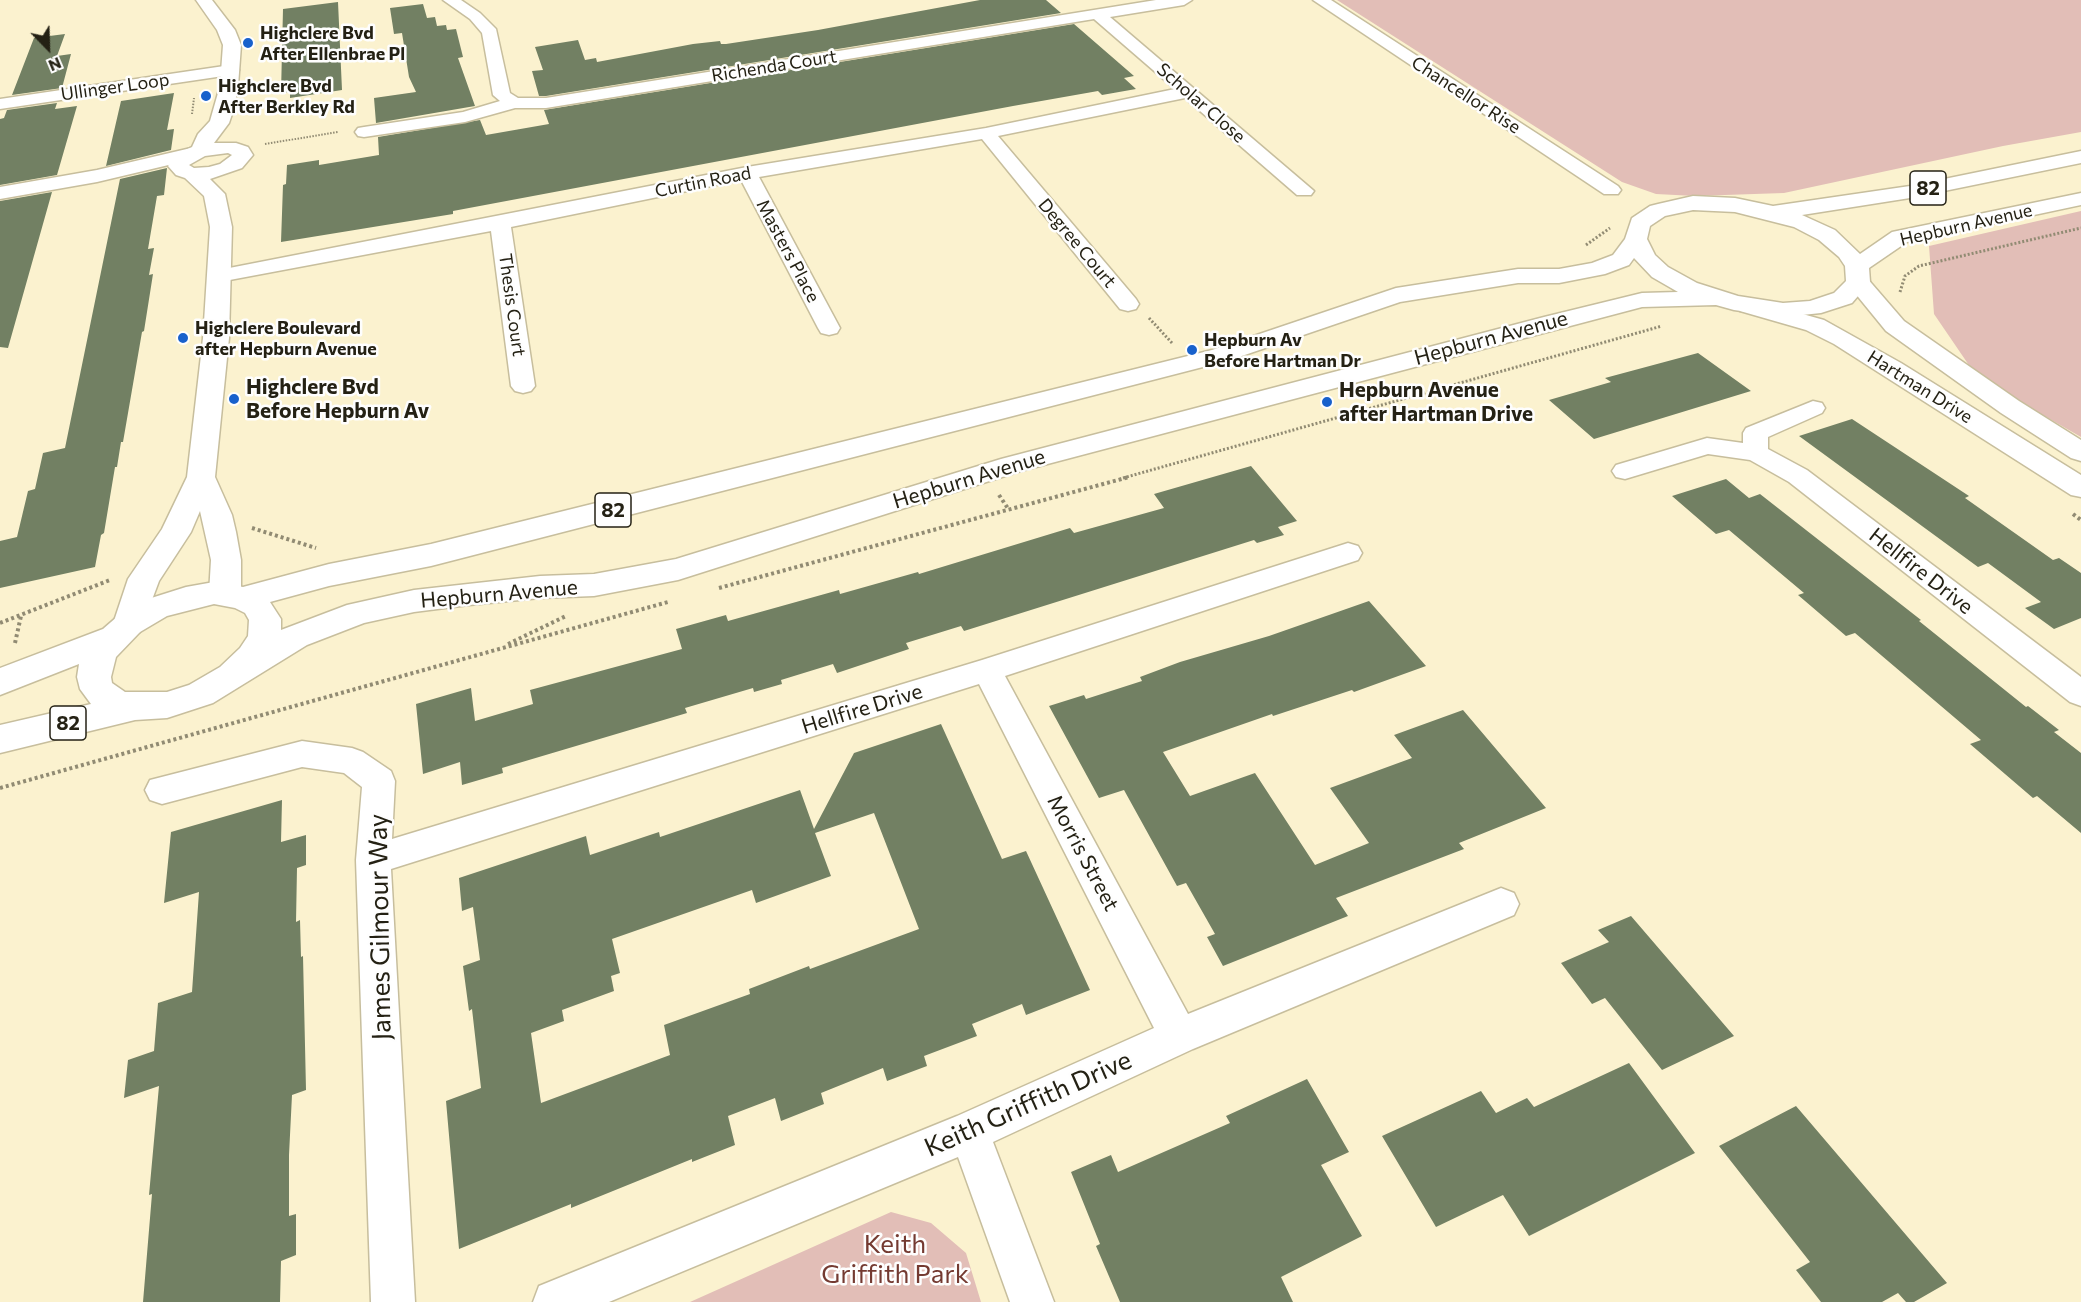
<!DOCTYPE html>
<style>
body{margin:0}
#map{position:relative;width:2081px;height:1302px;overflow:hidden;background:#fbf2cf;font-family:Commissioner,sans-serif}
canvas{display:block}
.north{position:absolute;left:18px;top:18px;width:60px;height:60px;-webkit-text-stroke:4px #fefefe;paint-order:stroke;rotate:157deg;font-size:16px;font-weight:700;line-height:24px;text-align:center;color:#242114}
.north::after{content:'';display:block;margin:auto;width:21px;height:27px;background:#242114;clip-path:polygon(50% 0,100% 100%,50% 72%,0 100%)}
</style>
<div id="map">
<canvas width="2081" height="1302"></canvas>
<div class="north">N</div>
</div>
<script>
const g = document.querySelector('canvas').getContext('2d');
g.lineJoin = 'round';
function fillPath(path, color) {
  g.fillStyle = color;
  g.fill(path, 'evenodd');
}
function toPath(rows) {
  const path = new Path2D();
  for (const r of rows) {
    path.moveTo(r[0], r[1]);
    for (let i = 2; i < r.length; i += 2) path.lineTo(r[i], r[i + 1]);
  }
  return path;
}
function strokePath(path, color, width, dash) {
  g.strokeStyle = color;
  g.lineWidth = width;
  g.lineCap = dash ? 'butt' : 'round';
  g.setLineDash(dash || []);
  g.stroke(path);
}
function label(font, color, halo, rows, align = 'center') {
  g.font = font + ' Commissioner,sans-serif';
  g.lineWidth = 5;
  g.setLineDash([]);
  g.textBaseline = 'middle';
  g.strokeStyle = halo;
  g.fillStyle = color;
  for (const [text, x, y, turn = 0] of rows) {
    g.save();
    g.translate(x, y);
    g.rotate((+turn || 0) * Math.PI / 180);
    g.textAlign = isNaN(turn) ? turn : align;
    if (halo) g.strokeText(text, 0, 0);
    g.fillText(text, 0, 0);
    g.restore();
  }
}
fillPath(toPath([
 [1337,0,2081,0,2081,132,2003,146,1784,193,1695,196,1656,194,1622,182],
 [2081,211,2081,437,1977,377,1934,314,1929,246],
 [891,1212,931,1223,966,1253,981,1302,690,1302]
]), '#e2beb7');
fillPath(toPath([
 [980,0,1046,0,1061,13,546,96,539,96,532,71,543,70,535,47,578,40,585,60,596,58,597,62,693,44,720,41,721,44,726,44,818,30],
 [338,2,342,90,290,98,290,92,281,93,283,9],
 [423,4,427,18,435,17,437,26,446,25,447,30,456,29,463,57,458,58,475,106,376,123,374,98,416,92,409,77,402,33,394,34,390,8],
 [1074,24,1134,76,1124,78,1136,89,1102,95,1098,91,1013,106,453,211,453,214,281,242,283,185,286,184,287,165,319,160,319,165,379,155,378,137,480,120,486,135,549,124,544,110],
 [65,34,57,56,71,54,62,88,12,95,34,38],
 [174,93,167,130,174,129,171,150,106,166,121,101],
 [57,103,55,109,77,106,57,175,0,185,0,119,4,118,7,110],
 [167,168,164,195,157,196,148,249,154,248,149,275,153,274,144,331,142,332,123,442,121,442,117,467,115,467,104,533,101,535,95,567,0,588,0,541,17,537,28,491,35,489,43,453,65,448,120,179],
 [52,192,8,348,0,347,0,201],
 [1698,353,1751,391,1594,439,1549,400,1611,382,1605,378],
 [1852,419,1969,496,1965,498,2053,560,2059,558,2081,573,2081,618,2054,629,2025,608,2041,602,1988,563,1978,567,1799,436],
 [1251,466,1297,521,1278,527,1284,535,1257,543,1254,540,964,631,961,626,906,643,909,649,837,673,833,664,781,680,782,684,754,692,753,688,685,708,687,713,502,768,503,773,462,785,460,762,423,774,416,704,471,688,475,721,533,704,530,690,682,649,676,629,726,615,728,621,839,590,840,594,918,572,919,574,1070,528,1074,533,1164,508,1154,494],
 [1726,479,1749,498,1760,494,1921,620,1919,621,2026,707,2028,706,2059,730,2054,732,2081,753,2081,833,2037,796,2033,798,1970,744,1981,740,1855,633,1846,636,1798,595,1804,593,1729,530,1716,534,1672,496],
 [1369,601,1426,666,1354,692,1352,690,1273,716,1272,714,1163,752,1190,796,1255,773,1315,865,1369,843,1330,788,1412,758,1394,735,1463,710,1546,808,1459,843,1464,849,1336,898,1348,916,1223,966,1207,937,1215,934,1186,883,1177,886,1124,790,1099,798,1049,706,1084,695,1086,699,1142,681,1140,677,1180,662,1269,636],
 [941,724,1002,859,1026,851,1090,990,1026,1015,1022,1004,972,1024,977,1036,924,1056,927,1066,887,1081,883,1068,821,1093,824,1104,781,1121,775,1098,728,1116,735,1145,692,1162,692,1159,571,1208,571,1204,459,1249,446,1101,481,1088,472,1009,469,1011,463,966,480,960,473,907,462,911,459,878,586,836,590,855,659,832,660,837,800,790,814,829,854,753],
 [874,813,919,929,810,969,809,966,749,989,750,994,664,1025,670,1055,541,1103,531,1033,564,1021,562,1010,614,991,611,976,620,973,612,939,752,890,756,903,831,876,815,833],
 [282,800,281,842,306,835,306,865,297,868,296,922,300,920,301,957,303,956,306,1090,292,1095,289,1155,289,1216,296,1214,296,1255,281,1261,280,1302,143,1302,152,1194,149,1195,159,1086,124,1098,128,1060,154,1051,158,1003,192,992,199,892,164,903,171,832],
 [1631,916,1734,1036,1662,1070,1605,998,1592,1004,1561,963,1609,942,1598,930],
 [1629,1063,1695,1153,1529,1236,1503,1195,1436,1227,1382,1136,1481,1091,1496,1113,1527,1098,1534,1107],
 [1307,1079,1349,1152,1321,1165,1362,1236,1281,1277,1293,1302,1120,1302,1096,1246,1100,1244,1071,1172,1111,1155,1118,1172,1230,1123,1226,1116],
 [1796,1106,1947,1283,1914,1302,1906,1302,1898,1293,1882,1302,1821,1302,1796,1270,1810,1262,1719,1146]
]), '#728063');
const street = toPath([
 [443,0,461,0,480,13,496,29,510,93,518,98,546,98,1156,0,1192,0,1184,5,1110,17,1314,191,1311,195,1297,195,1185,98,998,136,1136,299,1139,304,1136,309,1128,311,1120,309,982,139,759,177,840,328,837,333,829,335,821,333,818,328,741,180,511,227,535,386,531,391,523,393,515,391,511,386,491,231,219,282,211,281,208,276,211,271,219,270,747,167,986,128,1175,89,1094,19,546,108,515,108,465,122,364,137,358,136,355,132,358,128,364,127,463,112,500,101,493,95,482,33,470,19,443,0],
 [1313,0,1331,0,1618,186,1621,190,1618,194,1604,194,1313,0],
 [231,65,239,70,237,74,0,109,0,99,231,65],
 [191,148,198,150,200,154,198,158,97,182,0,199,0,187,97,170,191,148],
 [1813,401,1822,403,1825,408,1822,413,1768,437,1768,449,1807,470,2081,677,2081,706,2070,702,1789,482,1750,460,1708,454,1625,479,1616,477,1612,471,1616,465,1707,438,1743,443,1743,433,1746,428,1813,401],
 [1348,543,1358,546,1362,553,1358,560,1005,676,1188,1014,1501,888,1514,893,1519,904,1514,915,1193,1049,993,1142,1054,1302,1010,1302,958,1157,609,1302,533,1302,539,1286,957,1116,1154,1028,979,684,391,869,415,1302,371,1302,356,860,362,787,344,773,302,767,162,804,150,800,145,790,150,780,302,741,352,748,363,752,391,771,395,781,392,839,982,660,1348,543]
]);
const secondary = toPath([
 [196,0,212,0,235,30,241,45,238,86,234,108,229,123,214,143,236,143,248,147,253,155,242,168,210,179,225,194,232,227,229,338,215,477,232,515,236,532,241,560,241,594,236,602,225,605,214,602,209,594,211,560,200,511,191,532,159,581,140,632,129,636,118,632,113,624,128,579,162,529,187,477,203,338,210,227,204,196,185,178,176,175,168,166,177,154,192,147,198,134,210,121,220,86,223,45,217,30,196,0],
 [228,153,232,155,220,164,209,167,194,168,189,165,205,156,228,153],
 [1858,275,1866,277,1904,321,2019,401,2081,440,2081,461,2071,458,2001,413,1886,331,1846,282,1850,277,1858,275],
 [1749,299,1824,320,1901,363,2081,475,2081,497,2071,495,1834,344,1806,330,1740,311,1737,306,1740,301,1749,299]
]);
const primary = toPath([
 [2081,151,2081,163,1910,198,1802,215,1835,230,1860,254,1892,232,2081,193,2081,205,1907,242,1869,268,1870,282,1852,303,1821,313,1783,317,1734,310,1716,305,1642,307,1021,471,678,580,594,596,540,598,469,605,414,612,364,623,307,645,213,703,167,718,135,720,0,753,0,725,91,704,80,689,77,677,79,664,0,695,0,668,103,629,118,616,145,600,186,587,214,582,243,587,329,564,431,544,1212,350,1396,288,1518,269,1559,269,1592,263,1613,255,1625,239,1632,218,1650,206,1658,204,1693,196,1735,198,1773,206,1910,186,2081,151],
 [1693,210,1735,212,1794,227,1819,240,1839,257,1845,266,1846,281,1834,293,1810,301,1783,303,1738,296,1697,283,1668,267,1655,255,1647,239,1650,226,1665,216,1693,210],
 [1634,258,1652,277,1678,292,1642,293,1544,317,1001,459,676,559,594,574,540,576,414,590,347,605,281,630,281,619,270,602,329,586,431,566,1230,360,1400,302,1518,283,1559,283,1605,274,1629,265,1634,258],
 [214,604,235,608,245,613,249,620,248,636,240,648,220,667,189,685,167,692,125,692,112,683,111,677,116,657,140,632,167,616,214,604]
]);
strokePath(street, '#c7be9d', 3);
strokePath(secondary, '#c7be9d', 3);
strokePath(primary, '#c7be9d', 3);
strokePath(toPath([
 [192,114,194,98],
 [265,144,338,132]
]), '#918b73', 2, [1.5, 1.5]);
strokePath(toPath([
 [1586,245,1610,228],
 [1900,292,1905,276,1919,266,2081,228],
 [1149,318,1172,343],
 [1123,478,1662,326]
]), '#918b73', 3, [2, 2]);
strokePath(toPath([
 [999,495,1009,510],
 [2073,514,2081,520],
 [252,528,316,548],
 [719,588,1129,477],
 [0,623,110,580],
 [15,643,21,616],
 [508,644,566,616],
 [0,788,668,602]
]), '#918b73', 4, [3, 3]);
fillPath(street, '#fff');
fillPath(secondary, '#fff');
fillPath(primary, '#fff');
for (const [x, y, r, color] of [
 [248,43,6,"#1861cc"],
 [206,96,6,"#1861cc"],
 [183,338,6,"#1861cc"],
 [1192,350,6,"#1861cc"],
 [234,399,6,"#1861cc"],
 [1327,402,6,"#1861cc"]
]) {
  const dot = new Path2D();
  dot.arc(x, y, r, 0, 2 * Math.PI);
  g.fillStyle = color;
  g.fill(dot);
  strokePath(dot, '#fefefe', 2);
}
label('bold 18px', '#242114', '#fefefe', [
 ["Highclere Bvd",260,33],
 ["After Ellenbrae Pl",260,54],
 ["Highclere Bvd",218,86],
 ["After Berkley Rd",218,107],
 ["Highclere Boulevard",195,328],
 ["after Hepburn Avenue",195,349],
 ["Hepburn Av",1204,340],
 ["Before Hartman Dr",1204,361]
], 'left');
label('18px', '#242114', '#fefefe', [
 ["Richenda Court",774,66,-9],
 ["Ullinger Loop",115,87,-8],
 ["Chancellor Rise",1466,95,33],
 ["Scholar Close",1201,103,41],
 ["Curtin Road",703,182,-11],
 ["Hepburn Avenue",1966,225,-13],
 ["Degree Court",1077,243,50],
 ["Masters Place",788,251,62],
 ["Thesis Court",512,305,82],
 ["Hartman Drive",1920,387,32]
]);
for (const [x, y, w] of [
 [1928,188,36],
 [613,510,36],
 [68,723,36]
]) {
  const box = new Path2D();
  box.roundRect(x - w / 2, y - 17, w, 34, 4.5);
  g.fillStyle = '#fefefe';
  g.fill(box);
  strokePath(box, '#242114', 1.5);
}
label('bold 20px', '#242114', null, [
 ["82",1928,188],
 ["82",613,510],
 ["82",68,723]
]);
label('21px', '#242114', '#fefefe', [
 ["Hepburn Avenue",1491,338,-15],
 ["Hepburn Avenue",969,479,-17],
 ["Hellfire Drive",1921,571,38],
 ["Hepburn Avenue",499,594,-5],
 ["Hellfire Drive",862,709,-17],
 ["Morris Street",1083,853,62]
]);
label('bold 21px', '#242114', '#fefefe', [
 ["Highclere Bvd",246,387],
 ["Before Hepburn Av",246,411],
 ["Hepburn Avenue",1339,390],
 ["after Hartman Drive",1339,414]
], 'left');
label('26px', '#242114', '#fefefe', [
 ["James Gilmour Way",380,927,-91],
 ["Keith Griffith Drive",1028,1104,-24]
]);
label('26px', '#743a31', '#fefefe', [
 ["Keith",895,1244],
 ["Griffith Park",895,1274]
]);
</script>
